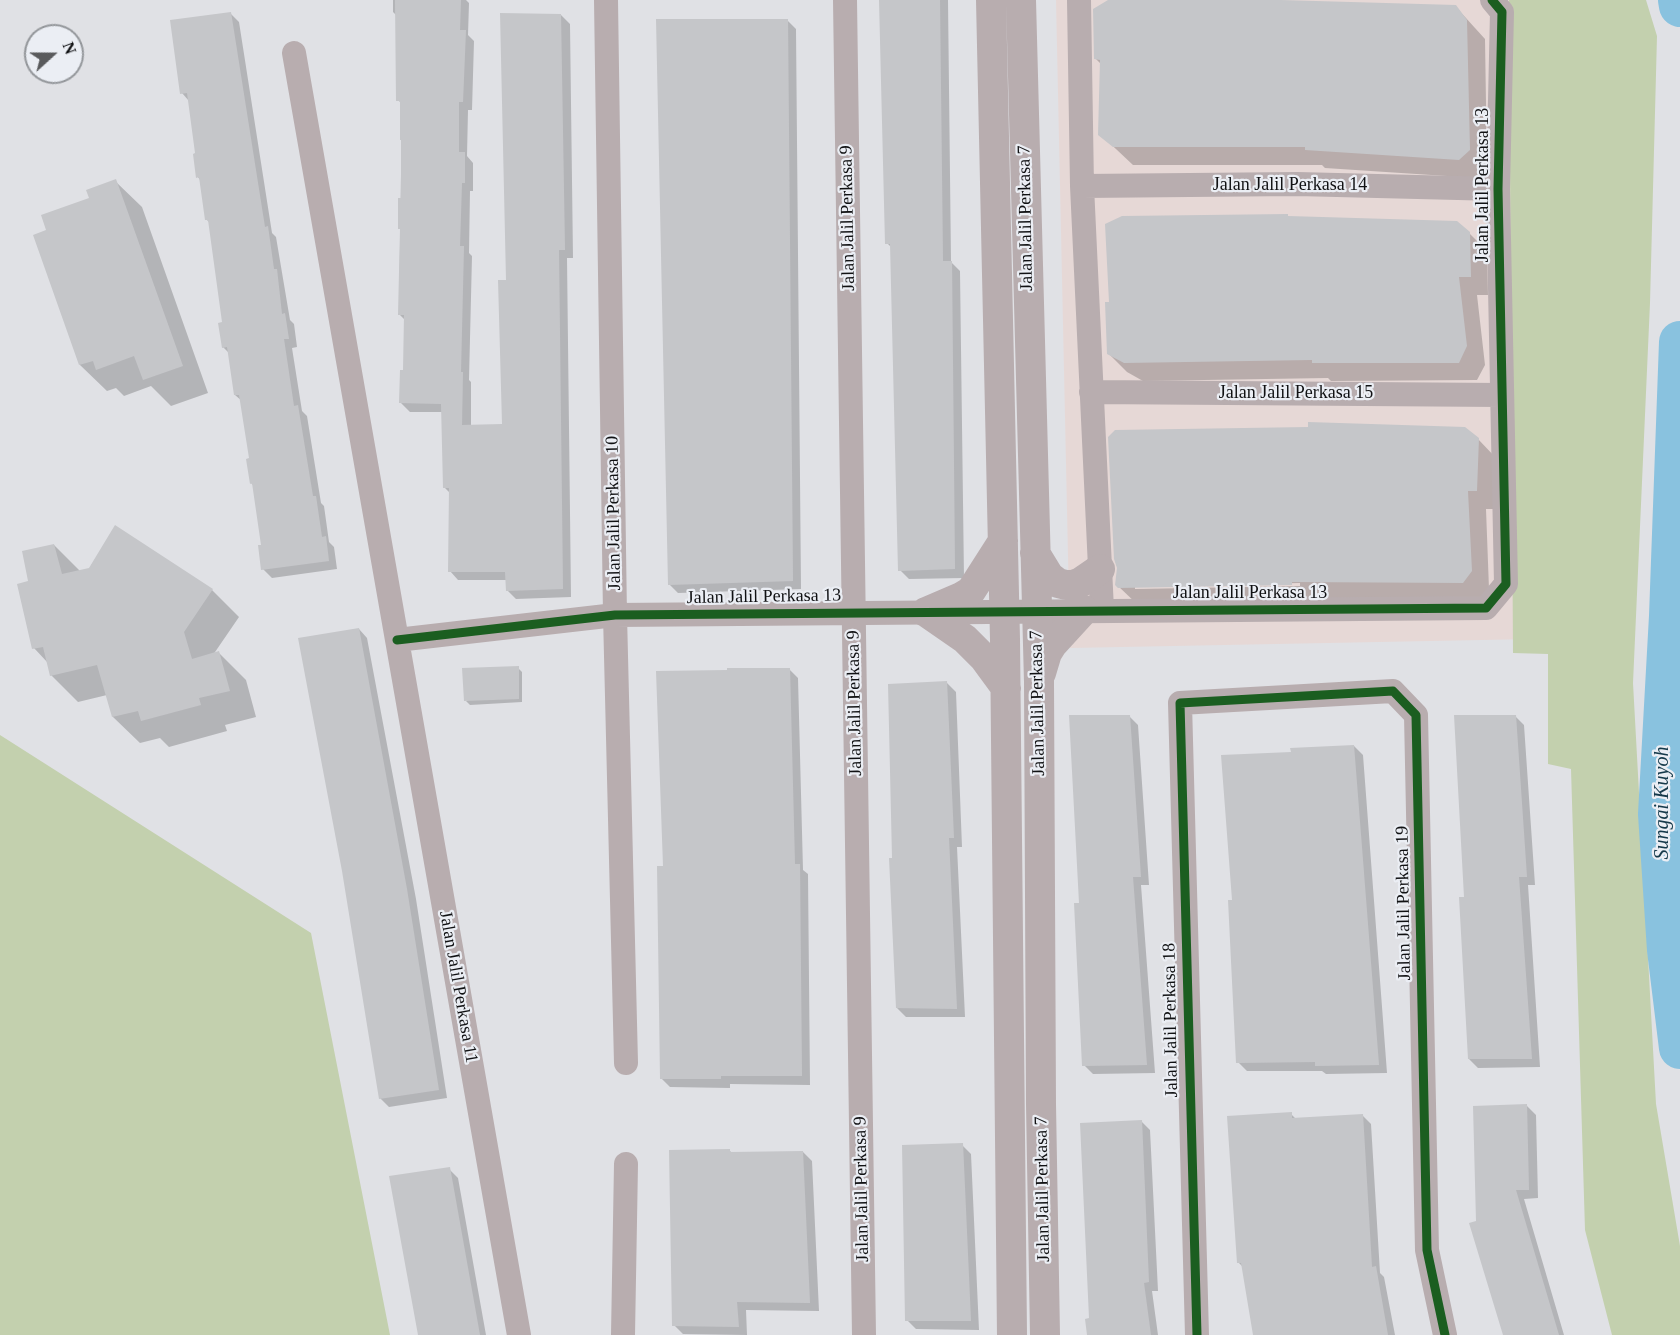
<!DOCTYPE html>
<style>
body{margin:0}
#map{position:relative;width:1680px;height:1335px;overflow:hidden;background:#e0e1e5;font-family:Georgia,serif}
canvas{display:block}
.north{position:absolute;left:24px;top:24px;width:60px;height:60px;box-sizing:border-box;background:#ebeef4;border:2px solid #93969a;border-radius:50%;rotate:69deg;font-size:16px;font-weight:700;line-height:24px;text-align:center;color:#101113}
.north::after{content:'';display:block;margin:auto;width:21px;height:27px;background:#595a5c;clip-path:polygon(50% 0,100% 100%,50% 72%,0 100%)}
</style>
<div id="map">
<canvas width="1680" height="1335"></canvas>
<div class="north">N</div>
</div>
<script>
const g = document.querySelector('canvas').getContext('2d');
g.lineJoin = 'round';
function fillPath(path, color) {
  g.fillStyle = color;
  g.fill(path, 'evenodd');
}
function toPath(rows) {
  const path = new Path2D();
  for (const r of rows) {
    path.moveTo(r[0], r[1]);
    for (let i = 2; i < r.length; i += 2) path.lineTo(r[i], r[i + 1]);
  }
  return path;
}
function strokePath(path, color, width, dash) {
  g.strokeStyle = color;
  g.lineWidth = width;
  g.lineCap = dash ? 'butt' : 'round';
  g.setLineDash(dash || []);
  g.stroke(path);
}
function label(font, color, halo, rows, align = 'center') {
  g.font = font + ' Georgia,serif';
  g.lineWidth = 4.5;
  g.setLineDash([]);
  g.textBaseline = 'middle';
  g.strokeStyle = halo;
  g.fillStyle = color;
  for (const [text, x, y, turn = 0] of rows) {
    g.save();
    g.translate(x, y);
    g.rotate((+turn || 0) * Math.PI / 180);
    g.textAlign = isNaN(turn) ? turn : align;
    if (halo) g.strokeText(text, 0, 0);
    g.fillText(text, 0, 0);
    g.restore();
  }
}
fillPath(toPath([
 [1056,0,1518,0,1533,639,1070,648]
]), '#e6d8d6');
fillPath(toPath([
 [1509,0,1646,0,1657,36,1650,303,1633,683,1656,1104,1680,1246,1680,1335,1612,1335,1585,1230,1571,769,1548,764,1548,654,1513,653],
 [0,735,311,933,390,1335,0,1335]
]), '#c3d0ae');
fillPath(toPath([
 [393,0,466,0,469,3,468,35,474,41,472,110,468,110,467,156,473,163,473,191,470,191,469,253,472,256,469,380,471,382,471,426,503,426,507,281,561,15,570,24,573,258,567,258,571,597,516,599,507,590,507,580,458,580,450,571,450,493,445,488,443,412,410,412,401,403,405,372,406,321,399,314,402,104,398,100,397,16,393,12],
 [881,0,948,0,951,262,960,271,964,578,909,579,900,570,892,248,887,243],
 [1455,6,1485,39,1487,168,1477,178,1325,168,1322,165,1133,165,1100,134,1101,64,1096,59],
 [230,13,239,22,272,233,276,237,290,320,294,324,297,347,292,348,302,411,307,416,321,503,324,506,329,542,334,547,337,569,272,578,263,569,262,546,254,486,251,483,250,460,242,401,235,395,229,353,223,347,224,323,210,223,206,219,200,180,198,177,197,155,189,101,182,93],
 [787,20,796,29,801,589,678,593,669,584],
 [115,181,142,207,208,393,171,406,151,386,124,396,116,388,107,391,80,365,48,231],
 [1287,215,1290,218,1469,233,1487,251,1488,295,1477,295,1485,365,1477,380,1331,381,1328,378,1143,381,1127,372,1109,354],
 [1309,429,1478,439,1496,458,1495,509,1486,509,1489,589,1482,601,1138,605,1117,585],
 [1300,583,1300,586,1135,589,1135,586],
 [115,527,212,590,239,617,213,655,219,653,246,680,256,717,225,725,227,731,169,747,160,738,140,743,113,717,107,695,78,702,51,675,48,663,34,648,30,582,54,545,80,571,89,569],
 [359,629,367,638,416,899,447,1098,389,1107,380,1098],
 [518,668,522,672,522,702,470,705,466,701],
 [789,669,798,678,803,870,808,874,810,1085,730,1084,730,1088,670,1087,661,1078,665,868],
 [947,683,956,692,962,847,957,847,965,1017,906,1017,897,1008,894,860],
 [1129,716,1138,725,1149,885,1141,885,1155,1073,1093,1074,1084,1065,1080,905],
 [1515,716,1524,725,1535,885,1528,885,1540,1067,1478,1068,1469,1059,1465,898],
 [1354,746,1363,755,1387,1073,1326,1074,1322,1071,1247,1071,1238,1062,1234,902,1292,753],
 [1527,1106,1536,1115,1538,1198,1524,1199,1564,1335,1504,1335,1478,1223],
 [1291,1114,1296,1119,1363,1116,1371,1124,1380,1273,1384,1277,1395,1335,1255,1335,1243,1267,1238,1262],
 [1141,1121,1150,1130,1158,1291,1152,1291,1158,1335,1089,1335,1090,1319],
 [962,1145,971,1154,979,1330,916,1329,907,1320],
 [729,1150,733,1154,803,1152,812,1161,819,1311,746,1310,747,1335,683,1334,674,1325],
 [449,1169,458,1178,486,1335,420,1335]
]), '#0003');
strokePath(toPath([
 [1679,0,1680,6],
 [1680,342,1670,616,1659,814,1668,950,1680,1048]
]), '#89c2df', 42);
fillPath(toPath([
 [395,0,461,0,460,30,466,30,463,102,459,102,459,152,465,152,465,183,462,183,460,246,464,246,461,372,463,372,462,425,502,424,498,280,506,280,500,13,561,14,565,250,559,250,563,589,506,591,505,572,448,572,449,488,443,488,441,404,399,403,400,370,403,370,404,315,398,315,400,229,398,229,398,198,401,198,401,140,400,140,400,101,396,101],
 [879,0,940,0,943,261,952,261,955,569,898,571,890,244,885,244],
 [1108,0,1281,0,1456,5,1467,20,1470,150,1459,160,1305,150,1305,147,1113,147,1098,135,1100,60,1094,59,1093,9],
 [231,12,265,227,268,226,274,269,277,269,282,314,285,313,289,339,284,339,294,406,298,405,313,496,316,496,322,537,326,536,329,561,261,570,258,545,261,545,252,483,250,484,246,459,249,458,239,395,234,395,227,347,222,348,218,323,222,322,208,220,205,220,199,177,196,178,193,154,195,153,187,93,180,94,170,20],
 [656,19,788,19,793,581,668,585],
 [116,179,183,366,143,380,134,356,96,370,93,361,79,365,33,235,46,230,41,215,89,198,86,190],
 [1288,214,1288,216,1457,221,1470,232,1471,277,1459,277,1467,346,1459,363,1312,363,1312,360,1124,363,1107,354,1105,302,1109,302,1105,224,1122,216],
 [1308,422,1465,427,1479,438,1477,491,1468,491,1472,571,1463,583,1292,582,1292,585,1118,588,1115,585,1117,568,1114,559,1108,437,1115,430,1308,427],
 [115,525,213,589,184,632,192,659,219,651,230,691,199,698,201,705,141,721,138,711,112,717,97,665,50,676,43,647,32,649,17,584,28,581,22,551,54,544,62,574,89,568],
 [359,628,407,889,439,1090,379,1099,342,871,298,638],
 [519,666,519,699,464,701,462,668],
 [727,668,790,668,795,864,800,864,802,1076,721,1076,721,1079,660,1079,657,866,663,866,656,671,727,670],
 [947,681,954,838,949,838,957,1009,896,1008,889,858,892,858,888,684],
 [1069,715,1130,715,1141,877,1133,877,1147,1065,1082,1066,1074,903,1079,903],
 [1454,715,1516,715,1527,877,1519,877,1532,1059,1468,1059,1459,897,1464,897],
 [1354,745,1379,1065,1315,1066,1315,1062,1236,1063,1228,900,1232,900,1221,755,1291,752,1290,748],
 [1527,1104,1529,1190,1516,1190,1559,1335,1503,1335,1469,1223,1476,1221,1473,1106],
 [1292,1112,1292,1118,1363,1114,1372,1267,1376,1266,1388,1335,1253,1335,1241,1263,1237,1263,1227,1116],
 [1142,1120,1149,1282,1144,1283,1151,1335,1087,1335,1085,1319,1089,1318,1080,1123],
 [963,1143,971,1321,905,1321,902,1145],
 [730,1149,730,1152,803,1151,810,1303,737,1302,739,1327,672,1326,669,1150],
 [450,1167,480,1335,418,1335,389,1176]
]), '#c5c6c9');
strokePath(toPath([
 [606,0,615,615,626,1063],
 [845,0,864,1335],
 [1079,0,1082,186,1102,610],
 [294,53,519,1335],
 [1082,186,1297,184,1498,189],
 [1091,392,1501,395],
 [397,640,615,615,1486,608,1506,584,1498,189,1502,12,1492,0],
 [623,1335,626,1164],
 [1197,1335,1180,703,1393,691,1416,715,1427,1250,1445,1335]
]), '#b8adaf', 24);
strokePath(toPath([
 [991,0,1005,639,1012,1335],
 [1021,0,1039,682,1041,1104,1045,1335],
 [1035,553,1049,576,1058,583,1066,585,1073,585,1081,582,1100,569],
 [926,612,965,639,984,658,1006,688],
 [926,612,961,597,971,591,1003,541],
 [1041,673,1047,653,1052,645,1084,610]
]), '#b8adaf', 30);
strokePath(toPath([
 [397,640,615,615,1486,608,1506,584,1498,189,1502,12,1492,0],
 [1197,1335,1180,703,1393,691,1416,715,1427,1250,1445,1335]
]), '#1b5e20', 9);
label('18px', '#101113', '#ebeef4', [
 ["Jalan Jalil Perkasa 14",1290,185],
 ["Jalan Jalil Perkasa 13",1483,185,-90],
 ["Jalan Jalil Perkasa 9",848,218,-91],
 ["Jalan Jalil Perkasa 7",1026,218,-91],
 ["Jalan Jalil Perkasa 15",1296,393],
 ["Jalan Jalil Perkasa 10",614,513,-91],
 ["Jalan Jalil Perkasa 13",1250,593],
 ["Jalan Jalil Perkasa 13",764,597,-1],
 ["Jalan Jalil Perkasa 9",855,703,-91],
 ["Jalan Jalil Perkasa 7",1038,703,-91],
 ["Jalan Jalil Perkasa 19",1404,903,-91],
 ["Jalan Jalil Perkasa 11",458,987,80],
 ["Jalan Jalil Perkasa 18",1171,1020,-91],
 ["Jalan Jalil Perkasa 9",862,1189,-91],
 ["Jalan Jalil Perkasa 7",1043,1189,-91]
]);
label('italic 20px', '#15394a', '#ebeef4', [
 ["Sungai Kuyoh",1663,803,-90]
]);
</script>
